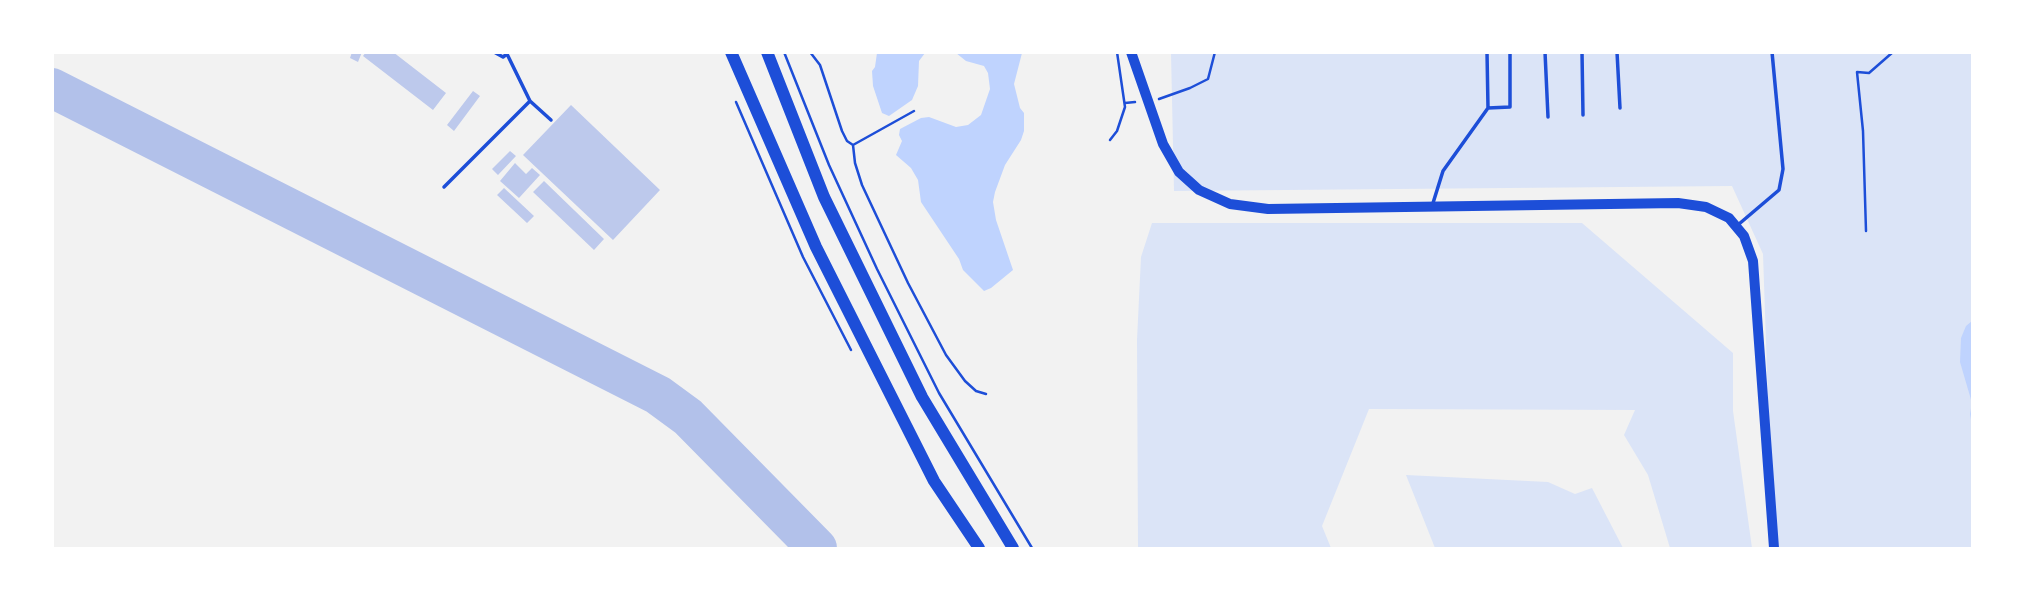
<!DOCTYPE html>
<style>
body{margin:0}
#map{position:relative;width:2025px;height:601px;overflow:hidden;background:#f2f2f2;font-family:Lora,serif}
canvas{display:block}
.frame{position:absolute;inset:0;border:54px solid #fff;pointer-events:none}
</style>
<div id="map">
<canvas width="2025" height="601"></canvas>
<div class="frame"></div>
</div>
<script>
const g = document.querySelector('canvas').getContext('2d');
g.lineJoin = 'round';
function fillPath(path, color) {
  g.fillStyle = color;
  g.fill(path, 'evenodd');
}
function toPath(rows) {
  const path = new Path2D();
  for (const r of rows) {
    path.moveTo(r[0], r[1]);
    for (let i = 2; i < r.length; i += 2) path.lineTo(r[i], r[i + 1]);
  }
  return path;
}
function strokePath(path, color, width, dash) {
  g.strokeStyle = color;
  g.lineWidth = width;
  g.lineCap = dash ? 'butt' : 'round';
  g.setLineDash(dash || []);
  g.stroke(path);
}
fillPath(toPath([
 [1171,53,1972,53,1972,548,1773,548,1763,254,1732,186,1174,191],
 [1152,223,1582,223,1733,353,1733,411,1752,548,1670,548,1648,475,1624,435,1635,410,1369,409,1322,526,1331,548,1138,548,1137,340,1141,257],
 [1406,475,1548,482,1575,494,1592,488,1623,548,1435,548]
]), '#dbe4f7');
fillPath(toPath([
 [877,53,925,53,919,61,918,86,912,100,889,116,882,113,873,86,872,71,875,67],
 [956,53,1022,53,1014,84,1020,108,1024,113,1024,131,1021,140,1005,165,995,192,993,202,996,220,1013,270,991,288,984,291,963,270,959,259,921,202,918,180,911,168,896,155,902,141,899,135,900,129,921,118,929,117,956,127,968,125,981,115,990,89,988,73,984,66,966,61],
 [1972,321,1972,425,1970,414,1972,403,1960,362,1961,338,1966,326]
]), '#bfd3fe');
strokePath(toPath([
 [52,88,658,395,688,417,817,548]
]), '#b2c1ea', 40);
fillPath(toPath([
 [352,52,362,52,358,62,350,58],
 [366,52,393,52,446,93,433,110,363,56],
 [473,91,480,96,454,131,447,125],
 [571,105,660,190,613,240,523,155],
 [510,151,516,156,498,175,492,169],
 [515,163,526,174,532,168,540,175,519,198,500,181],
 [544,181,604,239,594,250,533,192],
 [504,188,534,216,527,223,497,195]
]), '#bdc9ec');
strokePath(toPath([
 [784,52,829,165,877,269,939,393,1032,548],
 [810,52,820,65,842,131,847,141,853,145],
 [1159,99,1190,88,1208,79,1215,52],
 [736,102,803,257,851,350],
 [1125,103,1135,102],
 [914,111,853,145,855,163,862,185,908,283,946,355,965,381,976,391,986,394],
 [1110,140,1117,131,1125,107,1117,52],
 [1866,231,1863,131,1857,72,1869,73,1893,52]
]), '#1d4ed8', 2.5);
strokePath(toPath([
 [494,52,503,57,507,54],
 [1545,52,1548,117],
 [1582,52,1583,115],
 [1617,52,1620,108],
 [52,88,52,90],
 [530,101,551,120],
 [1488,108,1510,107,1510,52],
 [444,187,530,101,507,54],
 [1433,203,1443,171,1488,108,1487,52],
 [1739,224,1779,190,1783,169,1772,52]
]), '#1d4ed8', 3.5);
strokePath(toPath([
 [1131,52,1163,144,1179,172,1199,190,1230,204,1268,209,1678,203,1706,207,1729,218,1744,236,1753,261,1774,548]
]), '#1d4ed8', 10);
strokePath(toPath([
 [731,52,816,247,934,481,979,548],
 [767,52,824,197,922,397,1013,548]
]), '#1d4ed8', 12);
</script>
